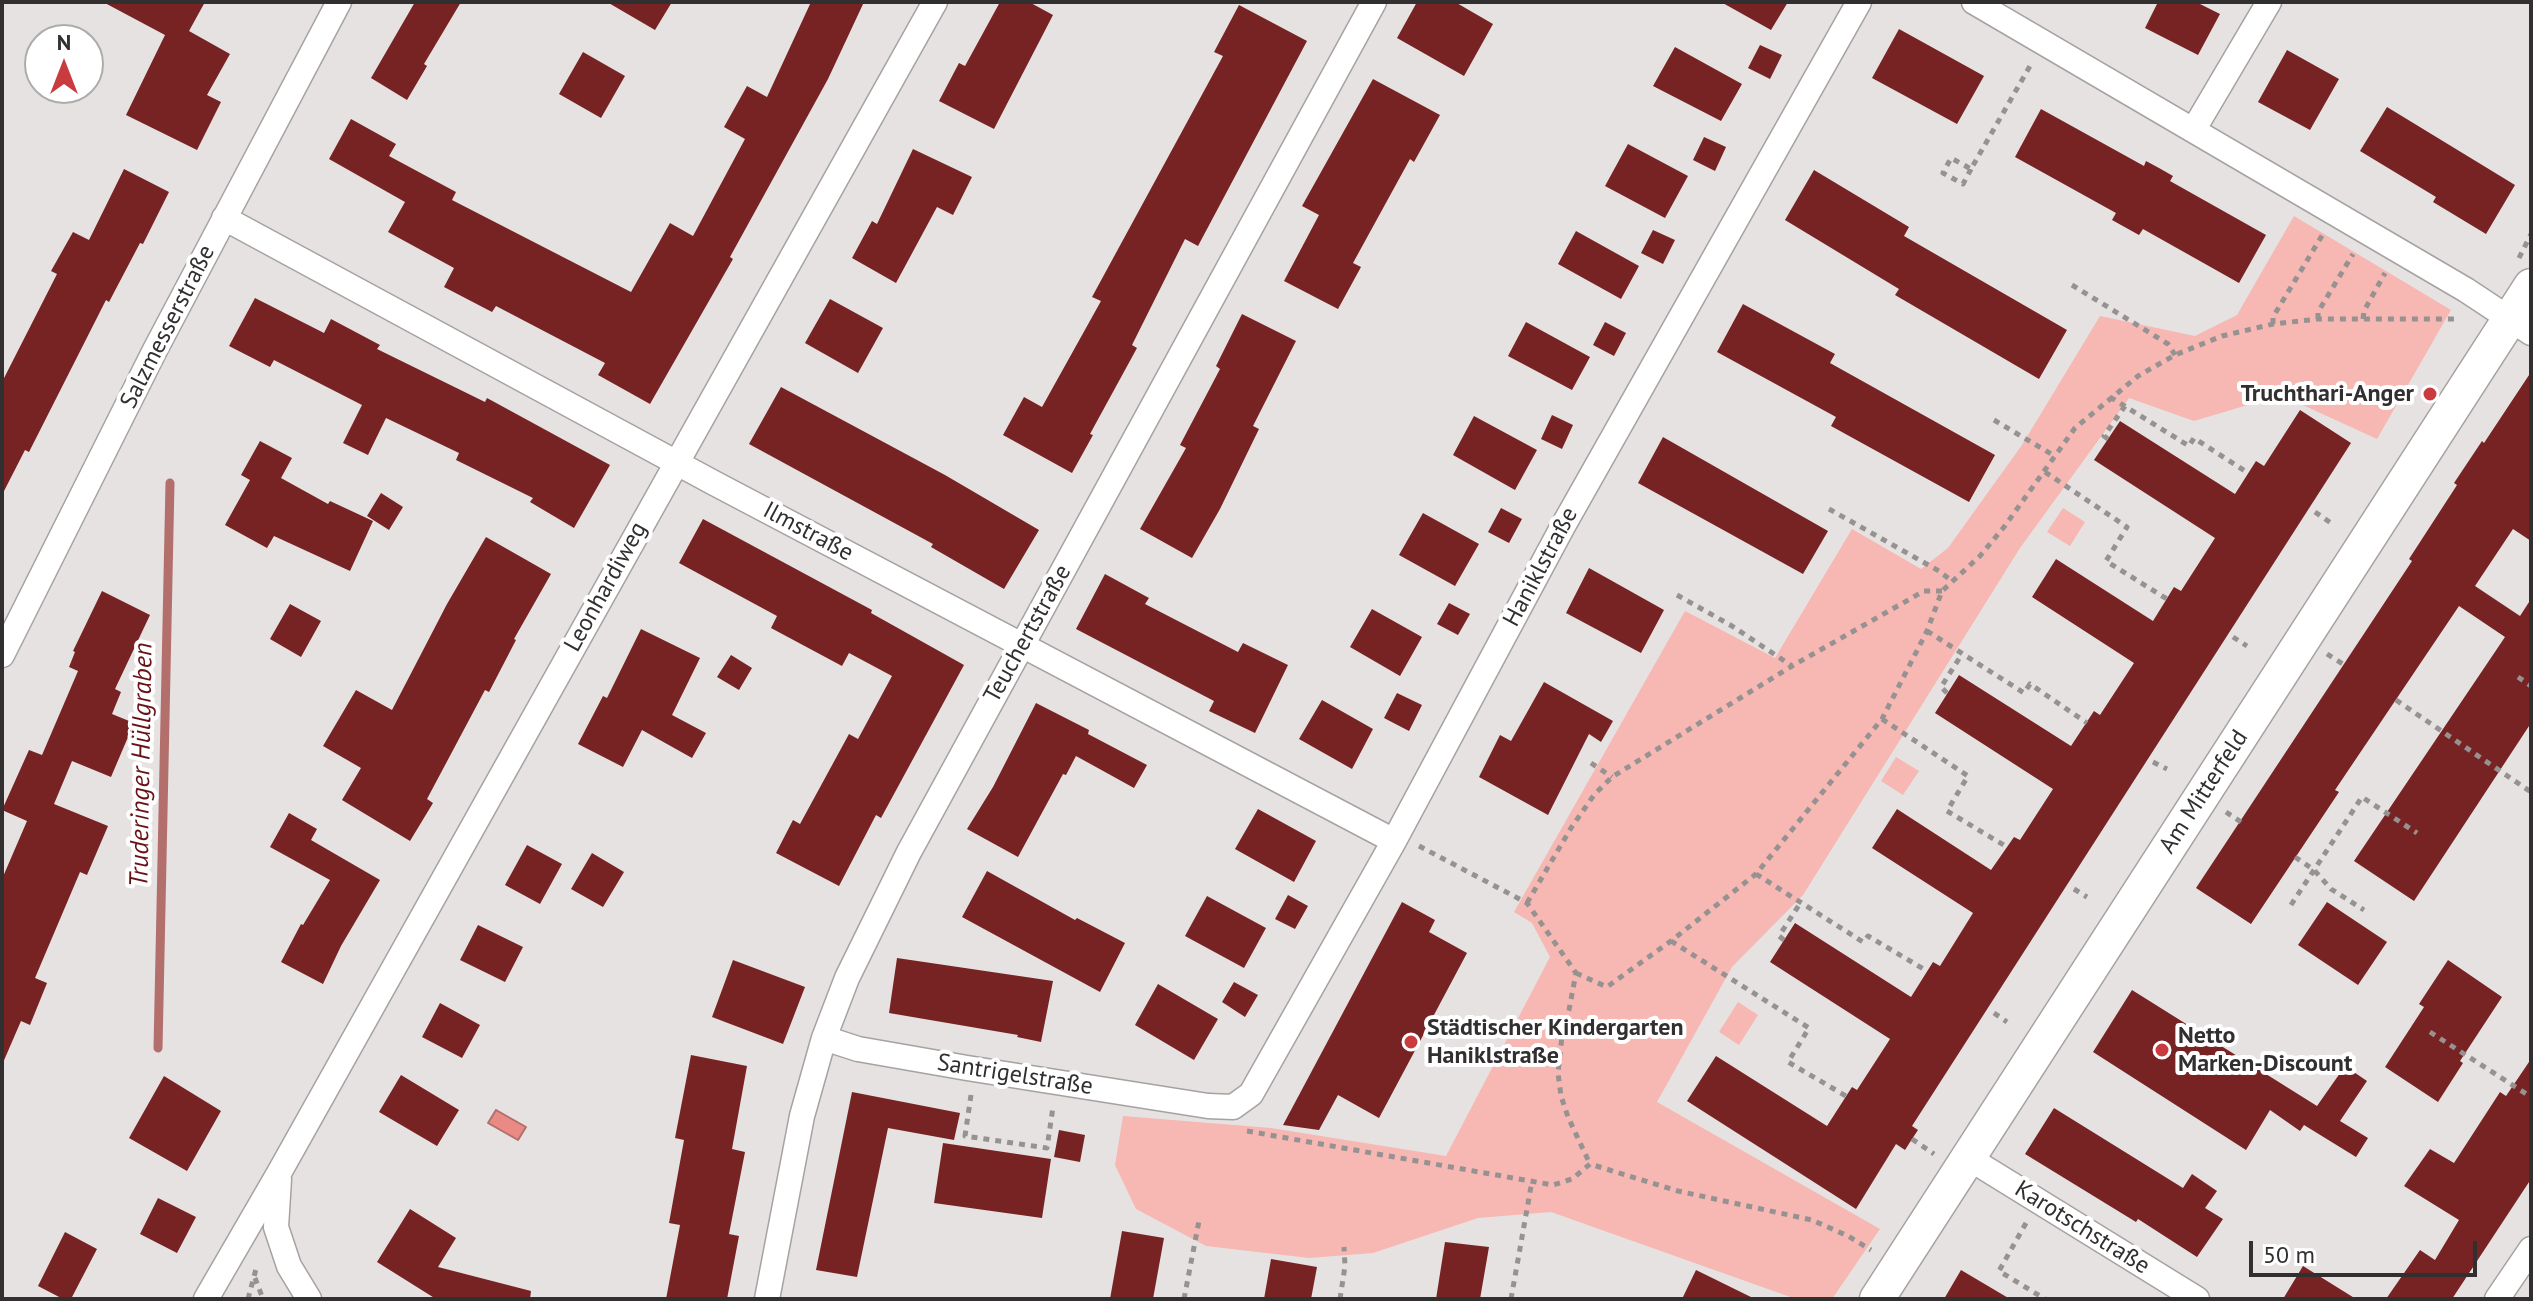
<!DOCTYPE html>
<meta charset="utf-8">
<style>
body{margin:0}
#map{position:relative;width:2533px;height:1301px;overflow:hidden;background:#e6e2e1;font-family:"PT Sans",sans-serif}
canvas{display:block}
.frame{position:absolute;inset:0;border:4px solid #312f2f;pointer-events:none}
.north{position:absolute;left:24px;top:24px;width:80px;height:80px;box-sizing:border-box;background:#fff;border:2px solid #adacac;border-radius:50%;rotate:0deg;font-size:22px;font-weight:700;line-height:32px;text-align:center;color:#312f2f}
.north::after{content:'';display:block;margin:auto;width:28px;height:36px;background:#ca3b3f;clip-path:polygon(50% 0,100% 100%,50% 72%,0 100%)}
.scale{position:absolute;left:2249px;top:1241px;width:228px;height:36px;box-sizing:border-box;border:4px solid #312f2f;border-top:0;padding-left:10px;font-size:24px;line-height:28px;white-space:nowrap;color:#312f2f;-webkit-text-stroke:6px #fff;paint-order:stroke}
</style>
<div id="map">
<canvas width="2533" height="1301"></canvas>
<div class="frame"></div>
<div class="north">N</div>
<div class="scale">50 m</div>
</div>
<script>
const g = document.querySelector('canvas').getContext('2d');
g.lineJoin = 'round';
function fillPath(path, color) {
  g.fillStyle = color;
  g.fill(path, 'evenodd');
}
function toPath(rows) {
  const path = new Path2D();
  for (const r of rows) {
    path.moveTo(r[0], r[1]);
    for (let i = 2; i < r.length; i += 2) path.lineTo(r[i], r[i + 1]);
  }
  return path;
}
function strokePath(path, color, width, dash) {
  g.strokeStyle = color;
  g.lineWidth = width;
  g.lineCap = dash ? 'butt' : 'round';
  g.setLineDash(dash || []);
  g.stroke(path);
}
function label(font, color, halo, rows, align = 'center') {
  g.font = font + ' "PT Sans",sans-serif';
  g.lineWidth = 8;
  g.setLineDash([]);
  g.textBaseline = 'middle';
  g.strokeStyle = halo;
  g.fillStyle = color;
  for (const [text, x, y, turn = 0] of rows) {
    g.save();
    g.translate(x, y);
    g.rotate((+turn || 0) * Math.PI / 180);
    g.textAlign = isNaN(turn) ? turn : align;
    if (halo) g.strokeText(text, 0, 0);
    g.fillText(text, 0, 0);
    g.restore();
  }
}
fillPath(toPath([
 [2294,216,2451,310,2377,439,2281,395,2194,421,2129,398,2020,548,1803,895,1732,967,1657,1102,1880,1229,1832,1299,1796,1299,1551,1212,1478,1218,1373,1253,1309,1258,1206,1246,1136,1209,1115,1165,1123,1116,1271,1128,1446,1156,1550,957,1532,923,1514,912,1685,611,1775,658,1852,529,1921,569,1948,548,2022,445,2100,316,2195,336,2237,315],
 [2063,508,2085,522,2070,546,2047,532],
 [1896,757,1919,771,1903,795,1881,781],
 [1738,1002,1758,1015,1739,1045,1719,1032]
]), '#f7b7b2');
const water = toPath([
 [496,1110,526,1127,518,1140,488,1123,496,1110]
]);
fillPath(water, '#ea8a85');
strokePath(water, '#b26f6b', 2);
strokePath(toPath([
 [158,1048,170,483]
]), '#b26f6b', 9);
fillPath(toPath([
 [103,2,205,2,189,31,230,54,207,95,221,102,197,150,126,115,165,35],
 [415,2,461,2,424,64,427,66,407,100,371,78],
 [607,2,672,2,655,30],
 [811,2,864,2,828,79,730,257,733,259,650,404,598,375,605,363,496,306,492,312,444,287,454,268,388,232,405,202,329,159,351,119,396,144,389,156,456,192,452,200,631,292,670,223,693,236,745,139,724,127,747,86,767,97],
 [1000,2,1029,2,1053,15,994,129,939,101,959,63,965,66],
 [1417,2,1455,2,1493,24,1464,76,1397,38],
 [1721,2,1788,2,1771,30],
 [2158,2,2196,2,2220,14,2198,55,2145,28],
 [1239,5,1307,41,1198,246,1185,239,1132,345,1137,348,1090,434,1093,435,1072,473,1003,435,1024,397,1042,407,1101,301,1092,297,1223,56,1214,52],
 [1899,29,1984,76,1957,124,1872,78],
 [1760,45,1782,55,1770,79,1748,68],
 [1675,47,1742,84,1721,121,1653,86],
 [2287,50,2339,79,2310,130,2258,102],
 [583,52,625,76,601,118,559,94],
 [1373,79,1440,115,1414,162,1410,159,1353,263,1361,267,1338,309,1284,281,1319,215,1302,206],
 [2387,107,2515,185,2486,234,2433,202,2436,197,2360,151],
 [2041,109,2144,166,2146,161,2159,168,2173,176,2170,181,2266,235,2239,283,2143,229,2139,235,2112,220,2116,213,2015,157],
 [1704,137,1726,147,1715,171,1693,160],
 [1628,144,1688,176,1665,218,1605,186],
 [913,149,972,177,953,215,937,207,896,283,852,258,872,221,877,224],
 [124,169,169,192,143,244,140,243,109,302,106,300,29,452,25,450,2,495,2,382,57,274,51,271,73,232,89,240],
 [1814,170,1909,227,1904,236,2067,330,2039,379,1895,295,1899,289,1785,220],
 [1653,230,1675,240,1663,264,1641,253],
 [1576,231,1639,266,1621,299,1558,264],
 [255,298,324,333,331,319,380,345,377,349,485,402,487,398,610,465,574,528,530,502,533,498,456,460,459,453,386,418,368,455,343,443,362,405,274,360,270,367,229,346],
 [830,299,883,328,858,373,805,343],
 [1743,304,1835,354,1830,363,1995,455,1969,502,1831,426,1836,417,1717,352],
 [1242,314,1296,341,1253,426,1259,429,1220,509,1192,558,1140,529,1186,448,1180,445,1220,369,1216,366],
 [1526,322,1590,357,1572,390,1508,356],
 [1605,322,1626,333,1614,356,1593,345],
 [2531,372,2531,541,2513,529,2475,586,2520,616,2531,599,2531,723,2414,901,2354,861,2505,637,2459,606,2335,790,2339,792,2251,924,2196,888,2412,561,2409,559,2457,485,2454,483,2482,441,2484,443],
 [781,387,945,475,1039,530,1004,589,931,547,933,544,749,444],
 [2300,410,2351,443,1912,1126,1918,1130,1912,1139,1905,1150,1896,1144,1856,1209,1687,1101,1716,1056,1827,1126,1852,1087,1857,1090,1890,1039,1770,962,1795,923,1911,997,1933,962,1940,966,1973,913,1872,848,1897,809,1991,870,2014,837,2020,840,2053,789,1935,713,1959,675,2071,746,2094,711,2100,715,2134,663,2032,597,2056,559,2153,621,2174,587,2181,591,2215,538,2094,460,2120,421,2235,494,2256,461,2264,466],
 [1552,415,1573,425,1562,449,1541,439],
 [1474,416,1537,450,1515,490,1453,455],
 [1663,437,1828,531,1803,574,1638,483],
 [260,441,292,458,281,478,328,504,330,501,373,521,350,571,274,536,267,548,225,525,250,480,241,475],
 [381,493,403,507,389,530,367,516],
 [1501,508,1522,519,1509,543,1488,532],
 [1423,513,1479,544,1455,586,1399,555],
 [703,519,872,610,871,613,964,665,881,818,876,815,839,886,776,853,793,820,800,824,849,734,858,739,892,676,849,653,842,666,771,628,777,616,679,563],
 [486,537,551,574,514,639,516,640,489,692,485,690,427,799,433,803,410,841,342,800,361,768,323,746,356,690,392,710,447,604],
 [1589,568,1664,610,1641,653,1566,613],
 [1105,574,1149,598,1145,604,1238,652,1243,643,1288,665,1255,733,1209,711,1214,701,1076,629],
 [102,591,150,615,115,689,121,692,112,714,134,723,111,777,72,761,54,804,108,826,87,875,80,872,35,978,47,983,30,1025,21,1021,2,1065,2,879,27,821,2,810,29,750,42,755,78,671,69,667,75,652,73,651],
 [1449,603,1470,614,1458,635,1437,624],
 [290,604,321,621,301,657,270,639],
 [1372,609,1422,637,1400,676,1350,647],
 [641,629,700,658,672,715,706,733,692,758,642,730,623,767,578,744,603,696,607,698],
 [731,655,752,668,739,690,717,677],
 [1544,682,1613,721,1601,742,1589,734,1548,815,1479,777,1500,735,1511,741],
 [1397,693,1422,705,1409,731,1384,718],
 [1322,700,1373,729,1352,769,1299,739],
 [1036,703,1089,730,1088,734,1147,765,1134,788,1076,756,1066,775,1063,774,1018,857,967,829,993,787],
 [1258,809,1316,841,1294,882,1235,849],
 [289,813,317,829,311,840,380,880,341,946,323,984,281,962,301,924,303,925,330,880,270,847],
 [527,845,562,864,540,904,505,885],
 [592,853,624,872,603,907,571,889],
 [987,871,1075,920,1077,918,1125,943,1100,992,962,917],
 [1288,895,1308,906,1295,929,1275,919],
 [1207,896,1266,928,1244,968,1185,936],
 [1402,902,1435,920,1429,932,1467,953,1379,1118,1338,1095,1319,1130,1283,1125],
 [2327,902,2387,942,2358,985,2298,945],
 [478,925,523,947,505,982,460,960],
 [897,958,1053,981,1041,1042,1017,1037,1018,1035,889,1013],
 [733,960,805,987,783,1044,712,1017],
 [2448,960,2502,997,2460,1061,2463,1063,2438,1102,2385,1067,2424,1007,2419,1004],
 [1234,982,1258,995,1245,1017,1222,1002],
 [1158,984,1218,1019,1194,1060,1135,1025],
 [2132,990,2317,1106,2345,1066,2367,1081,2340,1121,2368,1138,2356,1157,2304,1125,2300,1131,2270,1110,2246,1150,2093,1052],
 [440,1003,480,1025,462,1058,422,1037],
 [691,1055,747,1066,732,1149,745,1152,729,1234,739,1236,727,1299,666,1299,680,1225,669,1223,684,1140,675,1138],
 [2531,1059,2531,1179,2452,1299,2386,1299,2420,1250,2435,1260,2459,1220,2404,1186,2430,1149,2454,1163,2500,1092,2506,1096],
 [401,1075,459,1110,437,1146,379,1112],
 [164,1076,221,1111,187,1171,129,1138],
 [852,1092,960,1113,954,1140,888,1128,857,1277,816,1270],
 [2054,1108,2183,1188,2192,1174,2217,1191,2205,1208,2223,1219,2197,1257,2138,1219,2136,1222,2025,1154],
 [1059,1130,1085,1135,1080,1162,1054,1157],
 [943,1143,1051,1159,1042,1218,934,1203],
 [158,1198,196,1217,177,1253,140,1234],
 [410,1209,456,1238,438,1267,531,1291,530,1299,436,1299,377,1262],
 [1122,1231,1164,1238,1153,1299,1110,1299],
 [65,1232,97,1249,71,1299,63,1299,38,1286],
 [1445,1242,1489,1247,1480,1299,1436,1299],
 [1271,1259,1317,1267,1311,1299,1264,1299],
 [2303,1266,2356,1299,2283,1299],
 [1696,1270,1755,1299,1682,1299],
 [1961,1270,2010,1299,1944,1299]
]), '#772324');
const street = toPath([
 [1974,2,2466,290,2531,333],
 [2194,129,2269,2],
 [224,218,714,483,1394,841],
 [2,655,155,350,339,2],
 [824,1038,858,1049,967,1068,1208,1106,1233,1107,1251,1094,1394,841,1563,526,1859,2],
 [1967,1157,2197,1299],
 [279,1179,276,1227,289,1266,309,1299],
 [206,1299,279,1173,935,2],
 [767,1299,802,1116,824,1038,847,978,909,852,1374,2],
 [2497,1299,2531,1249]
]);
const secondary = toPath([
 [1877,1299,2531,286]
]);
strokePath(street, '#a7a2a2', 27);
strokePath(secondary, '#a7a2a2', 37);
strokePath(toPath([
 [1971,169,1963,184,1943,173,1951,158,1971,169,2030,66],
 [2519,258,2531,234],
 [2072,285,2168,344,2175,355],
 [2318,319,2318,312,2353,254],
 [2363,319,2364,311,2385,273],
 [2273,324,2273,317,2323,234],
 [2110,397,2189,446,2194,438,2248,473],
 [1994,420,2053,455],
 [2108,439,2104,436,2125,406],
 [2045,472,2127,527,2106,561,2167,599],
 [1829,509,1939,571,1953,582],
 [2315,512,2331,523],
 [1677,595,1732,626,1792,666],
 [1927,631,2024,693,2030,684,2087,723],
 [2233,637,2247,646],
 [2327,654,2343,664],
 [2518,677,2531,686],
 [1947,693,1941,687,1962,654],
 [2396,700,2531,792],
 [1882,719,1968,776,1947,811,2007,847],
 [2153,762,2167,769],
 [1591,763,1612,777],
 [2226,812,2241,822],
 [1419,846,1527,903,1576,973,1569,1010,1563,1027,1558,1073,1561,1096,1568,1117,1590,1164],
 [2295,857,2314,870,2331,889,2364,910],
 [1756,874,1863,942,1868,936,1927,971],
 [2074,889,2087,897],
 [1527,903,1571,828,1594,795,1612,777,1792,666,1924,591,1942,591],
 [2291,905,2362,797,2417,833],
 [1784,940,1779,936,1801,902],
 [1671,941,1809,1028,1788,1062,1846,1096],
 [1576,973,1607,987,1671,941,1756,874,1882,719,1927,631,1942,591,1980,556,2004,527,2075,428,2138,376,2175,355,2222,336,2273,324,2318,319,2458,319],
 [1994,1013,2007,1022],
 [2430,1032,2531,1097],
 [971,1095,965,1136,1047,1148,1053,1107],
 [1247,1131,1553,1185,1572,1179,1590,1164,1678,1191,1812,1220,1848,1236,1871,1250],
 [1912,1139,1934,1154],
 [2026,1223,1999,1271,2045,1299],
 [255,1278,263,1299],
 [248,1299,256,1269],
 [1184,1299,1199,1221],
 [1340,1299,1345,1266,1344,1247],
 [1511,1299,1532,1181]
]), '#959291', 5, [6, 6]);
strokePath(street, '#fff', 24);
strokePath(secondary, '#fff', 34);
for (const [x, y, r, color] of [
 [2430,394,8,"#ca3b3f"],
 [1411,1042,8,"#ca3b3f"],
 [2162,1050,8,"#ca3b3f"]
]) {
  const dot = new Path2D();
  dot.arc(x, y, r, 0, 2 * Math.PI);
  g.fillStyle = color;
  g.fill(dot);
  strokePath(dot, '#fff', 3);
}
label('24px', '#312f2f', '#fff', [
 ["Salzmesserstraße",168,327,-63],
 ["Ilmstraße",808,532,28],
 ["Haniklstraße",1541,567,-62],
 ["Leonhardiweg",606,587,-61],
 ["Teuchertstraße",1028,634,-61],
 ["Am Mitterfeld",2204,792,-57],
 ["Santrigelstraße",1015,1075,9],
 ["Karotschstraße",2082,1228,32]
]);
label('bold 24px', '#312f2f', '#fff', [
 ["Truchthari-Anger",2414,394,"right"],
 ["Städtischer Kindergarten",1427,1028],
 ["Haniklstraße",1427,1056],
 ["Netto",2178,1036],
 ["Marken-Discount",2178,1064]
], 'left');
label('italic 26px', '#681217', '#fff', [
 ["Truderinger Hüllgraben",142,765,-89]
]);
</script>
